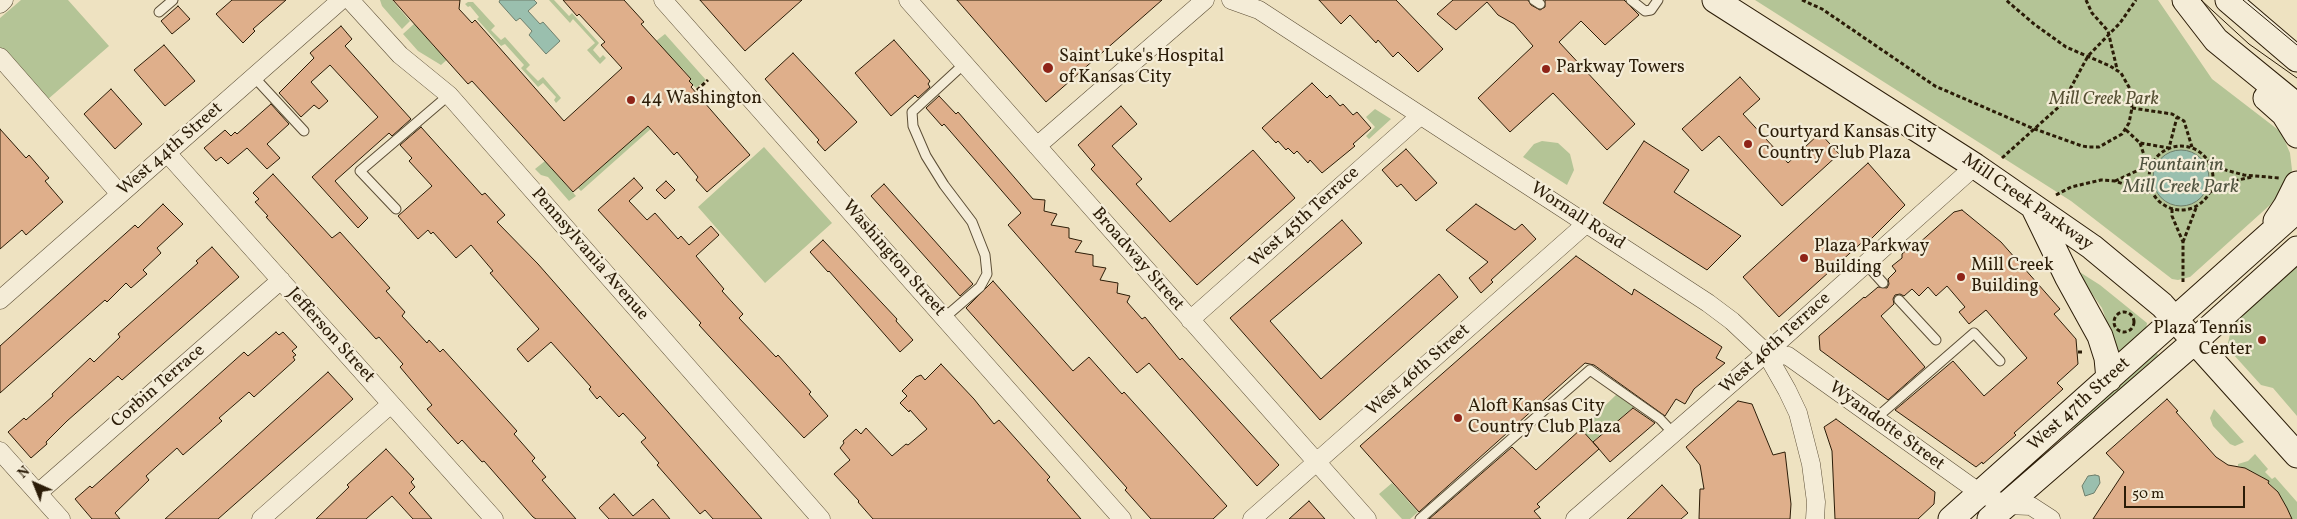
<!DOCTYPE html>
<style>
body{margin:0}
#map{position:relative;width:2297px;height:519px;overflow:hidden;background:#eee2c1;font-family:Vollkorn,serif}
canvas{display:block}
.north{position:absolute;left:10px;top:459px;width:50px;height:50px;-webkit-text-stroke:4px #f4ecd7;paint-order:stroke;rotate:316deg;font-size:14px;font-weight:700;line-height:20px;text-align:center;color:#2b1c07}
.north::after{content:'';display:block;margin:auto;width:18px;height:22px;background:#2b1c07;clip-path:polygon(50% 0,100% 100%,50% 72%,0 100%)}
.scale{position:absolute;left:2124px;top:486px;width:121px;height:22px;box-sizing:border-box;border:2px solid #2b1c07;border-top:0;padding-left:6px;font-size:15px;line-height:18px;white-space:nowrap;color:#2b1c07;-webkit-text-stroke:4px #f4ecd7;paint-order:stroke}
</style>
<div id="map">
<canvas width="2297" height="519"></canvas>
<div class="north">N</div>
<div class="scale">50 m</div>
</div>
<script>
const g = document.querySelector('canvas').getContext('2d');
g.lineJoin = 'round';
function fillPath(path, color) {
  g.fillStyle = color;
  g.fill(path, 'evenodd');
}
function toPath(rows) {
  const path = new Path2D();
  for (const r of rows) {
    if (r.length === 3) {
      path.moveTo(r[0] + r[2], r[1]);
      path.arc(r[0], r[1], r[2], 0, 2 * Math.PI);
      continue;
    }
    path.moveTo(r[0], r[1]);
    for (let i = 2; i < r.length; i += 2) path.lineTo(r[i], r[i + 1]);
  }
  return path;
}
function strokePath(path, color, width, dash) {
  g.strokeStyle = color;
  g.lineWidth = width;
  g.lineCap = dash ? 'butt' : 'round';
  g.setLineDash(dash || []);
  g.stroke(path);
}
function label(font, color, halo, rows, align = 'center') {
  g.font = font + ' Vollkorn,serif';
  g.lineWidth = 4.5;
  g.setLineDash([]);
  g.textBaseline = 'middle';
  g.strokeStyle = halo;
  g.fillStyle = color;
  for (const [text, x, y, turn = 0] of rows) {
    g.save();
    g.translate(x, y);
    g.rotate((+turn || 0) * Math.PI / 180);
    g.textAlign = isNaN(turn) ? turn : align;
    if (halo) g.strokeText(text, 0, 0);
    g.fillText(text, 0, 0);
    g.restore();
  }
}
fillPath(toPath([
 [21,0,68,0,109,46,47,100,0,47,0,18],
 [380,0,392,0,410,21,402,29,382,6],
 [549,0,554,0,569,16,572,13,599,43,593,50,600,58,603,55,606,58,600,64,587,50,595,43,573,19,570,23],
 [1755,0,2158,0,2212,79,2281,132,2290,153,2292,170,2288,184,2270,205,2190,277,2178,280,2172,279,2071,201],
 [468,2,473,2,495,26,491,30,501,40,505,37,530,65,526,69,538,81,543,77,561,98,556,103,554,100,556,97,543,83,538,87,521,68,524,65,505,44,501,46,477,19,479,17,470,6,468,7,465,4],
 [415,23,435,48,439,45,450,57,441,65,418,51,403,34],
 [665,34,706,80,696,88,689,81,691,79,683,69,679,72,656,41],
 [1375,109,1391,119,1369,139,1366,136,1375,127,1366,117],
 [650,123,653,127,581,191,578,188],
 [1542,141,1558,143,1570,154,1574,170,1567,185,1523,157,1534,144],
 [764,147,832,223,765,283,698,207],
 [545,161,576,196,569,201,548,177,541,175,535,169],
 [2297,266,2297,416,2273,388,2261,385,2233,354,2228,343,2232,325,2237,319],
 [2078,271,2100,285,2147,323,2146,329,2118,353,2102,308,2078,274],
 [2156,352,2158,355,2075,429,2073,426],
 [1618,393,1636,405,1592,442,1581,429],
 [2214,409,2244,442,2235,446,2230,444,2213,426,2210,418],
 [2255,454,2268,469,2265,472,2272,479,2275,477,2297,502,2297,519,2292,519,2278,492,2262,477,2245,468,2238,466,2238,464,2248,461],
 [1392,483,1418,512,1410,519,1402,519,1379,494]
]), '#b4c496');
const water = toPath([
 [500,0,534,0,537,3,528,11,540,24,543,22,560,41,546,54,529,35,532,31,520,18,516,21,499,2,500,0],
 [2181,178,28],
 [2095,475,2099,476,2100,483,2094,493,2085,496,2082,486,2088,476,2095,475]
]);
fillPath(water, '#9abfae');
strokePath(water, '#6e7e6b', 1);
const building = toPath([
 [232,0,286,0,253,29,255,31,243,43,216,14,232,0],
 [393,0,460,0,459,9,472,23,475,20,564,121,622,68,601,45,605,42,579,14,577,16,563,0,624,0,644,22,641,24,691,79,689,81,693,85,691,87,750,155,707,192,696,180,698,177,677,152,674,155,648,126,573,192,472,81,468,84,393,0],
 [700,0,802,0,745,51,700,0],
 [957,0,1162,0,1046,102,957,0],
 [1319,0,1396,0,1443,49,1418,72,1398,52,1393,57,1378,40,1376,43,1350,15,1341,24,1319,0],
 [1453,0,1528,0,1531,5,1540,10,1545,7,1545,0,1624,0,1639,15,1605,45,1581,21,1559,42,1635,124,1607,150,1553,93,1510,132,1478,98,1533,46,1514,24,1498,15,1487,2,1456,30,1437,14,1453,0],
 [178,6,190,19,172,34,161,21,178,6],
 [341,26,352,39,345,46,411,119,392,136,389,133,335,181,368,218,358,228,312,177,378,117,330,65,311,82,328,101,319,109,314,105,301,117,279,93,314,58,310,53,341,26],
 [894,40,930,81,928,84,930,87,918,98,915,95,891,116,855,73,894,40],
 [164,45,195,81,165,106,134,70,164,45],
 [793,53,857,122,825,151,817,142,819,140,765,79,793,53],
 [1740,77,1760,99,1743,114,1788,163,1820,133,1839,154,1782,206,1719,136,1702,151,1682,129,1740,77],
 [1312,83,1327,98,1330,95,1340,106,1343,104,1353,115,1357,112,1371,128,1353,144,1355,146,1322,173,1310,160,1308,163,1297,151,1294,154,1288,148,1286,150,1278,141,1276,143,1262,128,1312,83],
 [111,89,142,124,115,149,84,114,111,89],
 [939,96,956,114,958,112,1033,199,1045,200,1044,211,1057,214,1051,225,1069,228,1069,238,1082,241,1075,252,1093,255,1093,266,1106,268,1100,280,1118,283,1117,293,1130,296,1127,302,1142,319,1145,317,1180,360,1182,358,1279,465,1257,486,1149,363,1137,373,1008,225,1021,213,944,124,942,126,926,108,939,96],
 [271,104,289,124,267,144,280,158,267,169,247,148,228,164,221,157,216,161,204,148,225,130,231,136,235,132,237,134,271,104],
 [1121,106,1137,124,1112,146,1142,179,1136,184,1170,222,1253,150,1295,198,1197,285,1091,169,1095,165,1078,145,1121,106],
 [421,127,482,195,485,193,505,215,497,222,538,264,762,519,713,519,705,510,700,514,657,465,659,463,641,442,646,438,623,413,619,417,600,396,597,399,589,389,591,387,551,342,528,362,517,349,539,329,490,273,493,271,471,245,456,258,433,232,431,234,428,230,418,239,398,216,432,186,409,161,412,158,400,145,421,127],
 [0,129,26,158,29,155,49,178,45,181,63,202,26,235,22,230,0,249,0,129],
 [1644,141,1689,170,1674,192,1741,236,1707,270,1603,203,1644,141],
 [1406,149,1437,183,1416,201,1401,184,1397,187,1382,170,1406,149],
 [1868,163,1905,205,1871,239,1869,236,1779,317,1743,277,1868,163],
 [273,174,332,238,340,232,390,288,386,291,405,312,402,316,427,343,429,340,440,352,443,349,517,431,514,434,535,458,532,461,546,477,542,480,576,519,536,519,533,517,484,461,482,462,462,440,458,444,427,409,432,405,400,367,403,364,379,337,376,339,266,217,268,216,255,202,259,199,253,193,273,174],
 [634,178,643,188,629,201,647,220,655,213,678,239,681,236,689,245,711,226,719,235,696,256,724,289,722,291,743,314,739,318,776,357,778,355,811,392,809,394,828,416,804,438,722,350,699,325,701,323,598,210,634,178],
 [666,181,675,190,665,199,656,190,666,181],
 [884,184,973,284,960,296,871,196,884,184],
 [163,204,183,224,157,248,161,253,143,270,147,274,131,288,126,283,107,302,105,300,0,393,0,346,135,225,138,228,163,204],
 [1476,204,1515,230,1522,224,1536,239,1491,280,1493,282,1481,293,1469,278,1488,262,1446,230,1476,204],
 [1962,210,2001,242,2060,309,2054,314,2076,339,2078,364,2057,383,2063,389,2014,433,2016,435,1983,464,1982,462,1976,467,1895,410,1953,361,1984,396,2027,358,1986,310,1969,324,1959,312,1965,307,1947,286,1936,296,1928,287,1919,296,1912,289,1904,296,1900,294,1895,295,1893,299,1894,304,1881,316,1925,367,1888,400,1820,350,1819,336,1864,297,1865,298,1878,287,1887,288,1889,284,1888,279,1896,271,1892,266,1902,258,1902,254,1915,243,1918,244,1954,212,1962,210],
 [1342,220,1362,243,1270,321,1321,379,1439,274,1458,297,1320,420,1230,318,1342,220],
 [823,240,897,319,896,321,913,340,900,352,829,271,828,272,810,252,823,240],
 [212,247,239,277,122,380,118,376,67,421,46,442,47,444,31,458,8,432,24,418,26,420,53,396,52,394,90,358,94,362,120,337,118,334,198,263,196,261,212,247],
 [1576,256,1632,295,1634,289,1722,347,1716,358,1725,363,1694,389,1685,404,1676,399,1665,416,1594,365,1585,363,1419,512,1360,446,1576,256],
 [993,281,1073,371,1089,357,1122,394,1124,392,1227,506,1213,519,1151,519,1125,490,1127,488,966,308,993,281],
 [276,332,279,335,283,332,297,347,292,351,296,355,293,357,295,360,254,397,249,392,219,418,222,421,183,455,177,448,146,476,149,480,115,513,120,519,92,519,75,499,90,486,92,488,244,352,248,356,276,332],
 [941,364,974,399,994,424,999,420,1050,477,1047,480,1081,519,873,519,858,502,859,501,834,474,850,460,840,448,844,443,843,441,856,429,861,434,866,428,892,456,906,444,908,445,927,429,910,410,909,412,900,403,907,396,902,391,916,377,921,375,925,380,941,364],
 [328,372,353,399,313,435,218,519,165,519,328,372],
 [2167,399,2178,411,2176,412,2216,457,2228,465,2245,468,2269,481,2268,483,2278,492,2287,508,2292,519,2093,519,2124,472,2106,453,2167,399],
 [1738,401,1752,404,1773,455,1785,452,1791,504,1790,519,1699,519,1700,489,1704,489,1700,465,1686,447,1738,401],
 [1633,408,1655,423,1610,462,1593,442,1633,408],
 [1836,419,1935,492,1934,504,1918,519,1835,519,1832,451,1824,427,1836,419],
 [1581,429,1599,449,1537,504,1540,507,1534,511,1541,519,1429,519,1512,447,1536,470,1581,429],
 [386,449,414,479,411,482,415,487,409,493,432,519,413,519,392,496,366,519,316,519,349,487,347,485,386,449],
 [1662,485,1688,513,1681,519,1627,519,1662,485],
 [614,494,633,516,653,499,670,519,609,519,599,508,614,494],
 [1309,501,1325,519,1289,519,1309,501]
]);
fillPath(building, '#dfaf8b');
strokePath(building, '#2b1c07', 1);
const service = toPath([
 [1534,0,1540,4],
 [1631,0,1645,11,1651,10,1658,0],
 [159,12,173,0],
 [254,77,304,131],
 [396,209,360,171,449,95],
 [1866,264,1883,283],
 [1899,300,1936,340],
 [944,318,980,287,987,274,985,255,972,222,944,185,926,156,913,126,912,112,964,64],
 [1875,419,1974,333,2000,361],
 [1420,519,1590,370,1660,419,1674,434]
]);
const minor = toPath([
 [350,0,400,55,449,95,821,519],
 [663,0,1122,519],
 [908,0,1367,519],
 [1231,0,1259,10,1708,303,1732,321,1766,353,1787,390,1798,413,1811,464,1816,502,1815,519],
 [0,4,4,0],
 [0,57,120,194],
 [1037,146,1205,0],
 [167,153,494,519],
 [0,300,341,0],
 [1190,320,1420,116],
 [1766,353,1788,356,1980,493,2006,505,2031,506,2051,519],
 [0,451,61,519],
 [38,493,281,280],
 [261,519,391,404],
 [1252,519,1587,223],
 [1575,519,1766,353,1975,166]
]);
const secondary = toPath([
 [1715,0,1975,166,2092,247,2162,305,2297,455],
 [2185,0,2216,40,2297,106],
 [2228,0,2297,59],
 [2266,98,2284,114,2297,135],
 [2034,208,2068,278,2100,336,2107,358,2109,379],
 [2276,221,2286,206,2297,184],
 [1951,519,2297,210],
 [1990,519,2195,341,2297,249]
]);
strokePath(service, '#5c4e36', 11);
strokePath(minor, '#5c4e36', 19);
strokePath(secondary, '#2b1c07', 27);
strokePath(toPath([
 [1802,0,1822,9,1935,86,2032,128,2082,146,2089,147,2099,147,2122,134,2129,123,2132,108,2130,89,2121,73,2110,66,2066,47,2034,24,2006,0],
 [2086,0,2092,13,2108,31,2117,69],
 [697,90,708,80],
 [2132,108,2172,114,2184,121,2192,147],
 [2126,130,2140,143,2169,148,2177,117],
 [2140,143,2147,164],
 [2181,178,32],
 [2002,158,2062,104,2088,56,2120,23,2136,0],
 [2211,166,2244,175,2279,178],
 [2115,181,2145,167,2147,164],
 [2211,192,2238,180,2252,177],
 [2056,195,2071,187,2101,180,2115,181,2146,192,2152,192],
 [2172,209,2172,216,2183,242,2183,282],
 [2183,242,2196,208],
 [2124,322,10],
 [2078,352,2084,352]
]), '#2b1c07', 3, [4, 2.5]);
strokePath(service, '#f4ecd7', 9);
strokePath(minor, '#f4ecd7', 18);
strokePath(secondary, '#f4ecd7', 25);
strokePath(toPath([
 [2201,0,2249,44,2297,78],
 [2243,0,2297,45]
]), '#2b1c07', 1);
for (const [x, y, r, color] of [
 [1048,68,6,"#8f2418"],
 [1546,69,5,"#8f2418"],
 [631,100,5,"#8f2418"],
 [1748,144,5,"#8f2418"],
 [1804,258,5,"#8f2418"],
 [1961,277,5,"#8f2418"],
 [2262,340,5,"#8f2418"],
 [1458,418,5,"#8f2418"]
]) {
  const dot = new Path2D();
  dot.arc(x, y, r, 0, 2 * Math.PI);
  g.fillStyle = color;
  g.fill(dot);
  strokePath(dot, '#f4ecd7', 2);
}
label('18px', '#2b1c07', '#f4ecd7', [
 ["Saint Luke's Hospital",1059,58],
 ["of Kansas City",1059,79],
 ["Parkway Towers",1556,69],
 ["44 Washington",641,100],
 ["Courtyard Kansas City",1758,134],
 ["Country Club Plaza",1758,155],
 ["Plaza Parkway",1814,248],
 ["Building",1814,269],
 ["Mill Creek",1971,267],
 ["Building",1971,288],
 ["Plaza Tennis",2252,330,"right"],
 ["Center",2252,351,"right"],
 ["Aloft Kansas City",1468,408],
 ["Country Club Plaza",1468,429]
], 'left');
label('italic 18px', '#544e32', '#f4ecd7', [
 ["Mill Creek Park",2104,101]
]);
label('18px', '#2b1c07', '#f4ecd7', [
 ["West 44th Street",171,150,-41],
 ["Mill Creek Parkway",2027,203,35],
 ["Wornall Road",1577,217,33],
 ["West 45th Terrace",1305,218,-42],
 ["Pennsylvania Avenue",589,255,49],
 ["Washington Street",893,259,49],
 ["Broadway Street",1137,260,49],
 ["Jefferson Street",330,336,48],
 ["West 46th Terrace",1776,344,-42],
 ["West 46th Street",1419,371,-41],
 ["Corbin Terrace",159,387,-41],
 ["West 47th Street",2080,405,-42],
 ["Wyandotte Street",1886,427,36]
]);
label('italic 19px', '#525541', '#f4ecd7', [
 ["Fountain in",2181,167],
 ["Mill Creek Park",2181,189]
]);
</script>
